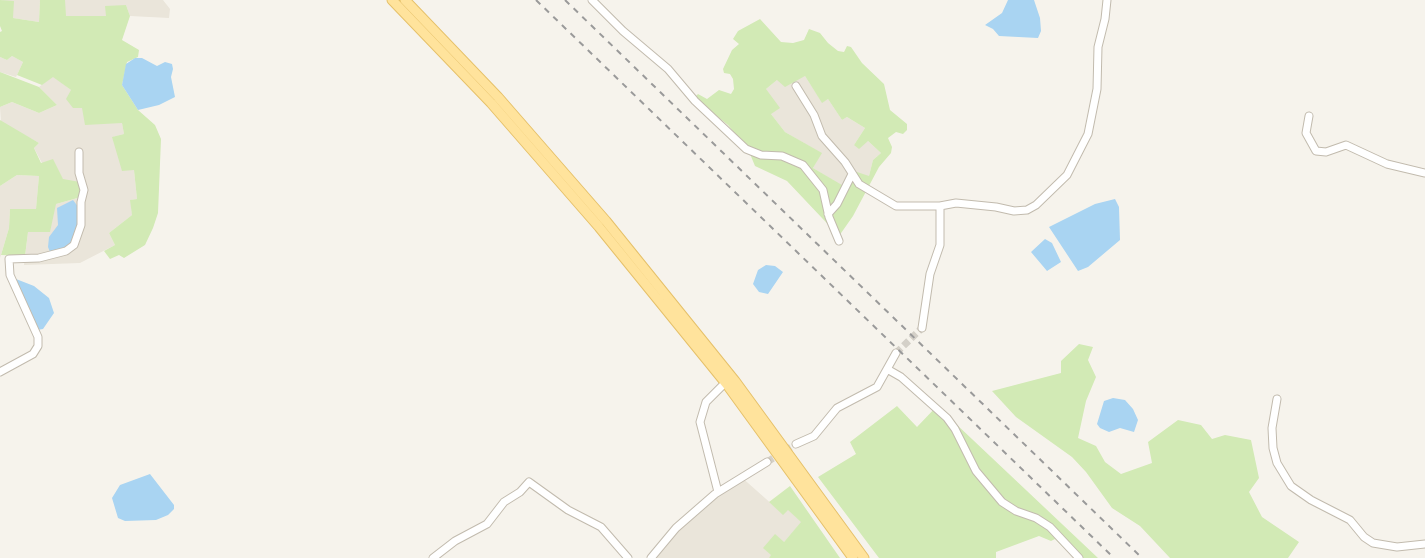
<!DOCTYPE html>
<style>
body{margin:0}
canvas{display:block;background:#f6f3ec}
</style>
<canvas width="1425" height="558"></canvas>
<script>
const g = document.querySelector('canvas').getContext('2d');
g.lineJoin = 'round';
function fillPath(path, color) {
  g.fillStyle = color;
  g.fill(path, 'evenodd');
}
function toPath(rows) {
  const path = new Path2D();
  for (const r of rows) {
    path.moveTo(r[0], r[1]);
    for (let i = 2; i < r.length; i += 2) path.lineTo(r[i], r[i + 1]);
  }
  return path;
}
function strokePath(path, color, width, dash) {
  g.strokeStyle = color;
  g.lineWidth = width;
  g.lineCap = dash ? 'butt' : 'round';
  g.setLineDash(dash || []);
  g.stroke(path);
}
fillPath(toPath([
 [2,0,40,0,39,22,13,18],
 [65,0,163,0,170,9,169,18,130,16,126,5,106,16,65,16],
 [12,56,23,62,16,77,0,72,0,57,7,60],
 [53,76,71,90,82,108,122,123,124,134,113,137,134,170,137,199,131,200,132,215,109,233,115,245,80,263,24,265,28,232,56,204,81,197,63,179,42,163,34,148,39,143,1,122,0,107,12,102,39,113,57,105,39,87],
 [805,76,822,102,828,99,842,120,847,117,865,128,854,145,868,141,881,153,873,160,869,176,847,189,813,168,821,153,785,132,771,114,766,89,777,80],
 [17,175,39,176,36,209,10,209,9,228,0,258,0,186],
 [739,475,783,514,788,509,802,522,784,542,764,548,772,555,769,558,649,558,677,526,726,483]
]), '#eae5da');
fillPath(toPath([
 [0,0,14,1,13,18,39,22,40,0,65,0,66,16,106,16,105,6,126,5,130,16,122,40,139,50,138,57,127,62,122,85,138,110,155,125,161,139,158,213,153,228,145,245,124,258,119,255,110,259,104,251,115,245,109,233,132,215,130,200,137,199,134,170,122,171,112,137,124,134,122,123,85,125,82,108,73,108,66,99,71,90,53,77,42,85,17,75,23,62,12,56,7,60,0,57,0,32,2,31,0,26],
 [760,19,781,42,793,43,804,40,809,29,820,33,828,43,838,51,844,52,847,46,851,47,862,63,884,84,890,110,907,124,907,130,903,134,896,132,888,138,892,147,891,153,879,167,853,216,839,236,787,181,755,166,748,149,728,125,704,106,696,96,698,94,707,99,719,90,731,94,734,89,733,79,730,74,724,73,723,69,732,50,739,44,733,39,738,31],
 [805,76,822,103,828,99,842,120,847,117,865,128,854,145,859,149,868,141,881,153,873,160,869,176,857,172,847,188,813,168,822,153,785,132,771,114,780,108,766,89,777,80,785,87],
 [0,72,39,87,57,105,39,113,12,102,0,107],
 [0,120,39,143,34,148,41,163,53,159,63,179,80,182,81,197,56,204,50,232,28,232,25,256,1,255,9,228,10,209,36,209,39,176,17,175,0,186],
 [1079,344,1093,347,1088,360,1096,377,1086,401,1078,438,1096,446,1105,462,1121,474,1152,463,1148,442,1178,420,1201,425,1212,439,1225,435,1251,440,1259,478,1249,492,1262,517,1299,542,1288,558,1170,558,1140,526,1112,508,1086,472,1072,457,1016,417,992,391,1061,373,1061,361],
 [897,406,917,427,937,406,1098,558,1074,558,1055,539,1051,541,1039,536,996,552,996,558,879,558,818,477,856,454,850,442],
 [790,486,840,558,769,558,771,555,763,548,775,534,784,542,801,522,788,510,783,515,769,502]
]), '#d2eab5');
fillPath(toPath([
 [1008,0,1034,0,1040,18,1041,31,1038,38,999,36,993,29,985,25,1002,13],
 [135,58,142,58,157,66,165,62,172,64,173,69,171,77,175,97,159,105,138,110,122,85,126,64],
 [1115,199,1119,207,1120,240,1088,267,1078,271,1049,227,1095,204],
 [73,200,79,208,79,218,74,242,67,248,50,252,48,247,49,237,58,225,57,208],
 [1045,239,1052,243,1061,262,1047,271,1031,252],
 [766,265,775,266,783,272,768,294,759,292,753,284,758,270],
 [16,279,34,286,49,298,54,313,43,329,37,330],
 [1113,398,1125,400,1133,409,1138,420,1134,432,1120,428,1109,432,1100,428,1097,424,1104,401],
 [150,474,174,505,174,509,168,515,156,520,125,521,118,518,112,498,120,485]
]), '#a9d4f2');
strokePath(toPath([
 [896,353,922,328],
 [767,462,796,444]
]), '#d4d0c8', 7, [7, 3.5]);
const minor = toPath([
 [592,0,623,31,668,69,695,101,746,149,761,155,782,156,803,165,823,190,829,217,839,241],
 [796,86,814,115,822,136,845,162,859,184,896,206,940,206],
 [1309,116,1306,133,1316,151,1326,152,1346,145,1387,164,1425,173],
 [828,214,837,204,852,174],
 [922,328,930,274,940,245,940,206,956,203,996,207,1014,211,1027,210,1036,205,1067,175,1088,134,1097,89,1098,47,1105,19,1107,0],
 [887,369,901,377,947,418,955,429,976,471,1002,502,1016,511,1036,518,1050,527,1079,558],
 [0,372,33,354,38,346,38,337,10,275,9,259,39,258,66,251,74,245,81,225,81,202,84,190,79,173,79,152],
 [1277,399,1272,428,1273,448,1277,463,1291,486,1311,500,1350,520,1364,537,1373,543,1397,547,1425,544],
 [796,444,814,436,837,408,877,387,896,353],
 [718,492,700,422,706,402,725,383],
 [433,558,455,541,487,524,504,502,520,492,529,482,568,510,601,527,628,558],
 [651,558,676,528,715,494,767,462]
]);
const major = toPath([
 [392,0,491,103,599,227,728,386,853,558],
 [405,0,498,97,606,221,735,381,864,558]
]);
strokePath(minor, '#c2bbae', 9);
strokePath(major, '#e6c16a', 11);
strokePath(minor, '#fff', 7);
strokePath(major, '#ffe39c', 9);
strokePath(toPath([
 [536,0,1114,558],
 [565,0,1142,558]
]), '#9a9a9a', 2, [6, 6]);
</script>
